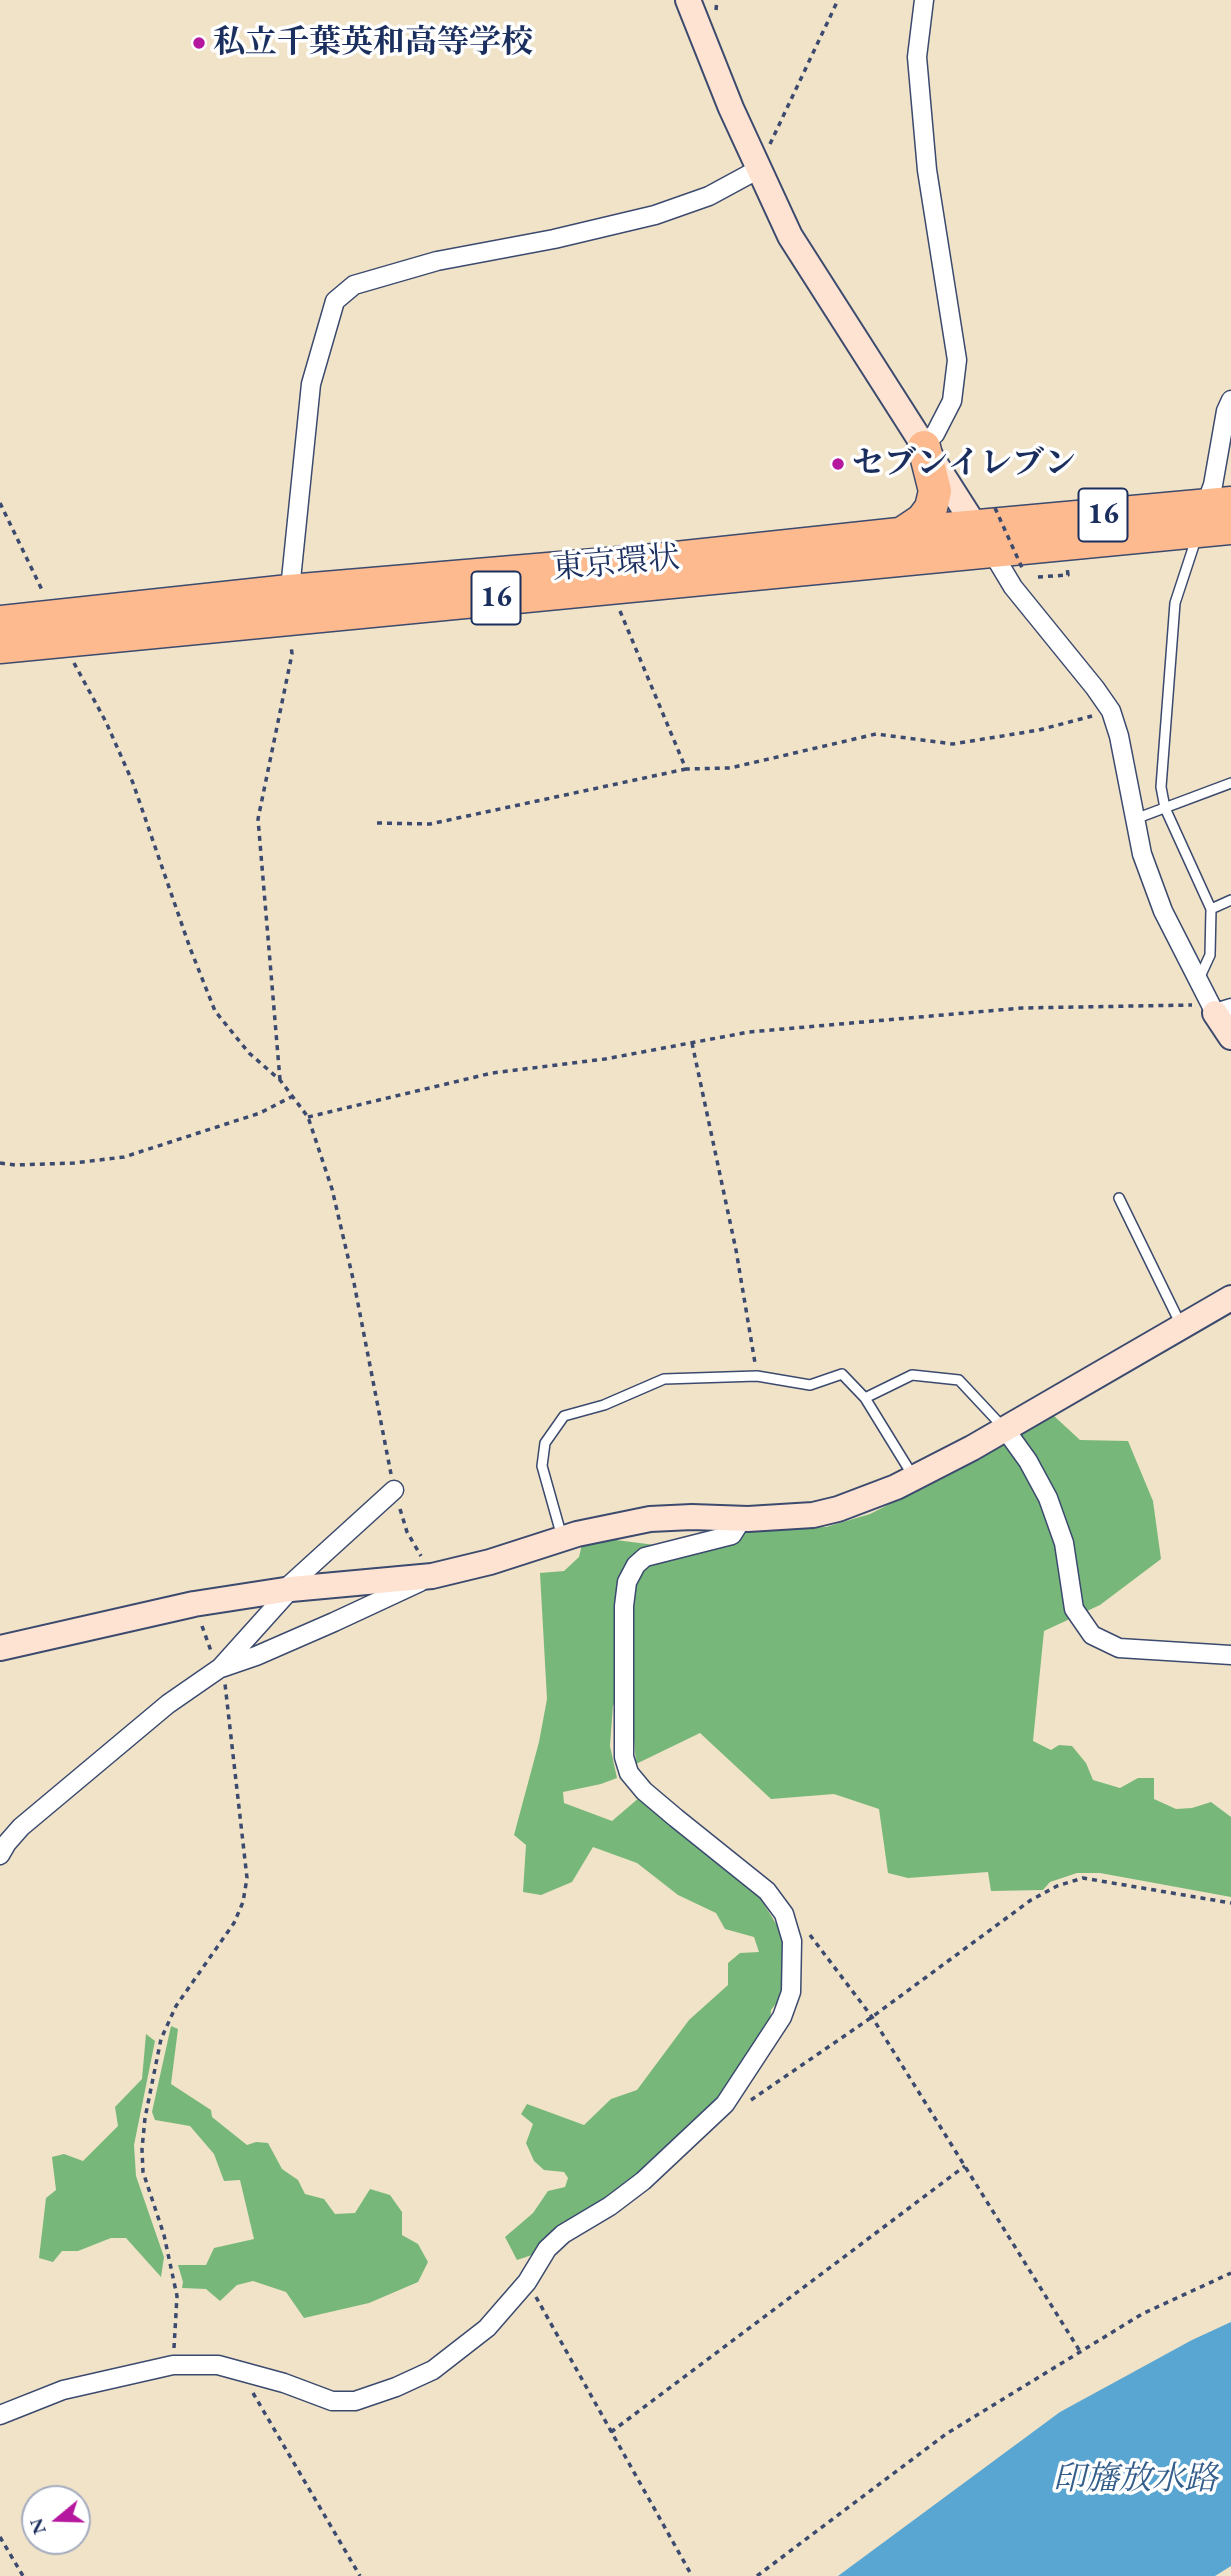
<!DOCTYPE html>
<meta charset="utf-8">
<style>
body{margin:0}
#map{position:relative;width:1231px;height:2576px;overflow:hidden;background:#f1e3c7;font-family:"EB Garamond",serif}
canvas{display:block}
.north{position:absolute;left:21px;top:2485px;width:70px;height:70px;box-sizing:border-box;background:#fff;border:2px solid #a4acbf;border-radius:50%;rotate:251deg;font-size:19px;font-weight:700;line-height:28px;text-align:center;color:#1b2f5e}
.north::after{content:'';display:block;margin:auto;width:24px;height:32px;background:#b5179e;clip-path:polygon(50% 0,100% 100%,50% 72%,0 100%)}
</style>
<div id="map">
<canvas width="1231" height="2576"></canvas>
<div class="north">N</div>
</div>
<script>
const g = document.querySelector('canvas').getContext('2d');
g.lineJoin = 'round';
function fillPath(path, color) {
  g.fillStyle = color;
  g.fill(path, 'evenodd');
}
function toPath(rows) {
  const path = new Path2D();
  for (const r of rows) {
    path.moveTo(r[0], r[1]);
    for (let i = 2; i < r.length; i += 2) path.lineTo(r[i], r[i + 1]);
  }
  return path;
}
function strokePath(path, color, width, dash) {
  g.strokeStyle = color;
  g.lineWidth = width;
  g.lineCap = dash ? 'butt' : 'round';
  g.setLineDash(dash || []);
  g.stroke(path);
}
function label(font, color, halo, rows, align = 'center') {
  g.font = font + ' "EB Garamond","Noto Serif JP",serif';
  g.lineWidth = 7;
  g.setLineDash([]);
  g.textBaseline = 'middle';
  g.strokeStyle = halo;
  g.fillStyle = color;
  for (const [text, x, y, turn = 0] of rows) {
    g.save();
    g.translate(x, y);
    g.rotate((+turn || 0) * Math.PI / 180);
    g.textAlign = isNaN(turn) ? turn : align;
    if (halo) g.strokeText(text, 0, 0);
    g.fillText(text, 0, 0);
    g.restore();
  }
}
fillPath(toPath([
 [1053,1415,1080,1440,1128,1441,1153,1501,1161,1559,1100,1605,1044,1631,1033,1741,1051,1750,1059,1745,1072,1746,1086,1763,1093,1780,1120,1788,1138,1778,1154,1778,1154,1799,1176,1809,1192,1808,1211,1802,1231,1817,1231,1897,1100,1873,1077,1873,1050,1882,1043,1890,991,1891,988,1872,908,1878,888,1873,879,1809,834,1794,771,1799,700,1733,636,1764,631,1700,613,1705,610,1746,617,1778,601,1784,563,1792,564,1803,612,1821,640,1797,756,1891,789,1945,782,1996,771,2010,770,2024,709,2111,634,2178,595,2207,563,2222,532,2255,517,2260,505,2237,533,2213,548,2191,565,2187,568,2178,564,2172,544,2170,534,2161,526,2143,533,2124,521,2114,527,2104,584,2125,611,2099,637,2090,689,2020,728,1985,728,1963,740,1953,759,1952,754,1937,725,1929,716,1913,678,1895,637,1863,593,1847,572,1882,541,1895,523,1892,526,1845,514,1835,539,1742,547,1699,540,1573,564,1571,579,1557,583,1540,608,1539,655,1545,690,1537,750,1530,826,1527,870,1514,955,1471],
 [171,2026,178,2029,171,2084,211,2110,212,2117,247,2145,256,2142,268,2143,282,2169,298,2180,305,2194,324,2199,335,2214,355,2213,370,2189,390,2195,402,2212,402,2235,418,2244,428,2262,418,2282,369,2303,304,2318,286,2292,253,2281,237,2285,220,2301,206,2289,182,2288,183,2282,178,2265,206,2265,214,2248,254,2239,240,2180,224,2181,214,2154,190,2126,155,2120,152,2112],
 [146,2034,155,2041,134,2145,136,2176,164,2257,161,2277,126,2238,111,2238,78,2251,62,2251,53,2262,39,2258,46,2198,56,2190,52,2157,64,2154,83,2161,118,2126,115,2107,142,2079]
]), '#77b87a');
fillPath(toPath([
 [1231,2322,1231,2566,1215,2576,838,2576,1060,2412,1192,2340]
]), '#59a6d2');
const lane = toPath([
 [1197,536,1175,603,1161,787,1165,808,1211,909,1210,955,1198,981],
 [1135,819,1231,783],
 [1211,909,1231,900],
 [1119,1198,1181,1325],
 [865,1398,912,1375,959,1380,1002,1426],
 [562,1537,542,1466,545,1443,564,1416,604,1405,664,1379,757,1376,810,1385,842,1374,865,1398,913,1476]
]);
const street = toPath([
 [922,444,935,434,952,401,957,360,927,170,917,57,924,0],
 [1203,512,1213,485,1226,411,1231,400],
 [992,552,1013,587,1095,688,1111,711,1119,736,1142,854,1163,911,1215,1013,1231,1008],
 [289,599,311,384,335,301,354,285,437,261,554,239,655,215,709,196,757,170],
 [1005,1429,1028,1461,1048,1498,1064,1543,1074,1609,1092,1635,1119,1648,1231,1655],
 [284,1590,394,1490],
 [221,1668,256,1656,334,1622,420,1582],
 [0,1855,7,1843,21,1827,168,1704,220,1668,291,1589],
 [0,2415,63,2390,173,2365,218,2365,284,2383,332,2401,355,2401,396,2387,433,2370,487,2328,527,2282,547,2249,563,2234,610,2206,643,2181,725,2104,782,2017,791,1992,792,1941,784,1914,767,1891,676,1818,644,1791,629,1773,624,1757,624,1606,627,1582,636,1565,645,1557,732,1535,742,1519]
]);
const secondary = toPath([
 [688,0,731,108,790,236,984,540],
 [1215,1013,1231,1037],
 [0,1648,194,1604,291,1589,432,1576,490,1562,577,1534,650,1519,692,1517,748,1519,813,1515,838,1509,896,1487,972,1448,1231,1298]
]);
const highway = toPath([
 [901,534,922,520,931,508,935,491,924,447],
 [0,622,289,591,666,559,946,529,1231,503],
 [0,647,1231,528]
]);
strokePath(lane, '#3b4a6e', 12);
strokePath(street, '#3b4a6e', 21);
strokePath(secondary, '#3b4a6e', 28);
strokePath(highway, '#3b4a6e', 35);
strokePath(toPath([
 [716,10,717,0],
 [770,144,838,0],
 [0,503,43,592],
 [1038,577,1068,575,1067,567],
 [620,611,686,769,730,768,876,734,953,744,1039,730,1092,716],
 [74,663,106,722,133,783,190,948,215,1011,249,1053,280,1080,308,1117,332,1189,354,1283,391,1474],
 [377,823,430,824,686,769],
 [692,1043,736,1250,755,1363],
 [280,1080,258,819,292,654,291,645],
 [308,1117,492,1073,605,1059,749,1032,1022,1008,1192,1005],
 [0,1163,15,1165,74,1163,124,1157,260,1113,291,1097],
 [400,1509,407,1532,421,1556],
 [202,1626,211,1651],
 [810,1935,872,2017,1081,2353],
 [751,2100,872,2017,1031,1900,1057,1886,1083,1878,1231,1903],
 [536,2297,692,2576],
 [174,2348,177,2296,164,2235,143,2172,142,2149,145,2118,161,2039,176,2006,234,1923,243,1902,247,1878,225,1684],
 [253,2393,360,2576],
 [611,2432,965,2166],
 [0,2537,23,2576],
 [757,2576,946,2434,1142,2314,1231,2273]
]), '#3b4a6e', 3.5, [5, 5]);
strokePath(lane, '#fff', 9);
strokePath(street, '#fff', 18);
strokePath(secondary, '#fee3d2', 24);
strokePath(highway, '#fcba8e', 32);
strokePath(toPath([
 [995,508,1023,570]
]), '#3b4a6e', 3.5, [5, 5]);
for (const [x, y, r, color] of [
 [199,43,7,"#b5179e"],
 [838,464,7,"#b5179e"]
]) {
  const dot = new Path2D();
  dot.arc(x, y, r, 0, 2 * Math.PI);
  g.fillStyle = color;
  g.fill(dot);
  strokePath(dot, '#fff', 2.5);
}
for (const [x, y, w] of [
 [1103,515,49],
 [496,598,49]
]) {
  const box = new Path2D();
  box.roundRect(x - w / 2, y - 26.5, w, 53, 5);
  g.fillStyle = '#fff';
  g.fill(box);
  strokePath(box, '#1b2f5e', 2);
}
label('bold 30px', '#1b2f5e', null, [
 ["16",1103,515],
 ["16",496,598]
]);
label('bold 32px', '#1b2f5e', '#fff', [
 ["私立千葉英和高等学校",213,43],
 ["セブンイレブン",852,464]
], 'left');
label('32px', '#1b2f5e', '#fff', [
 ["東京環状",616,564,-5]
]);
label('italic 33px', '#345f8c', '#fff', [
 ["印旛放水路",1135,2480]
]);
</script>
